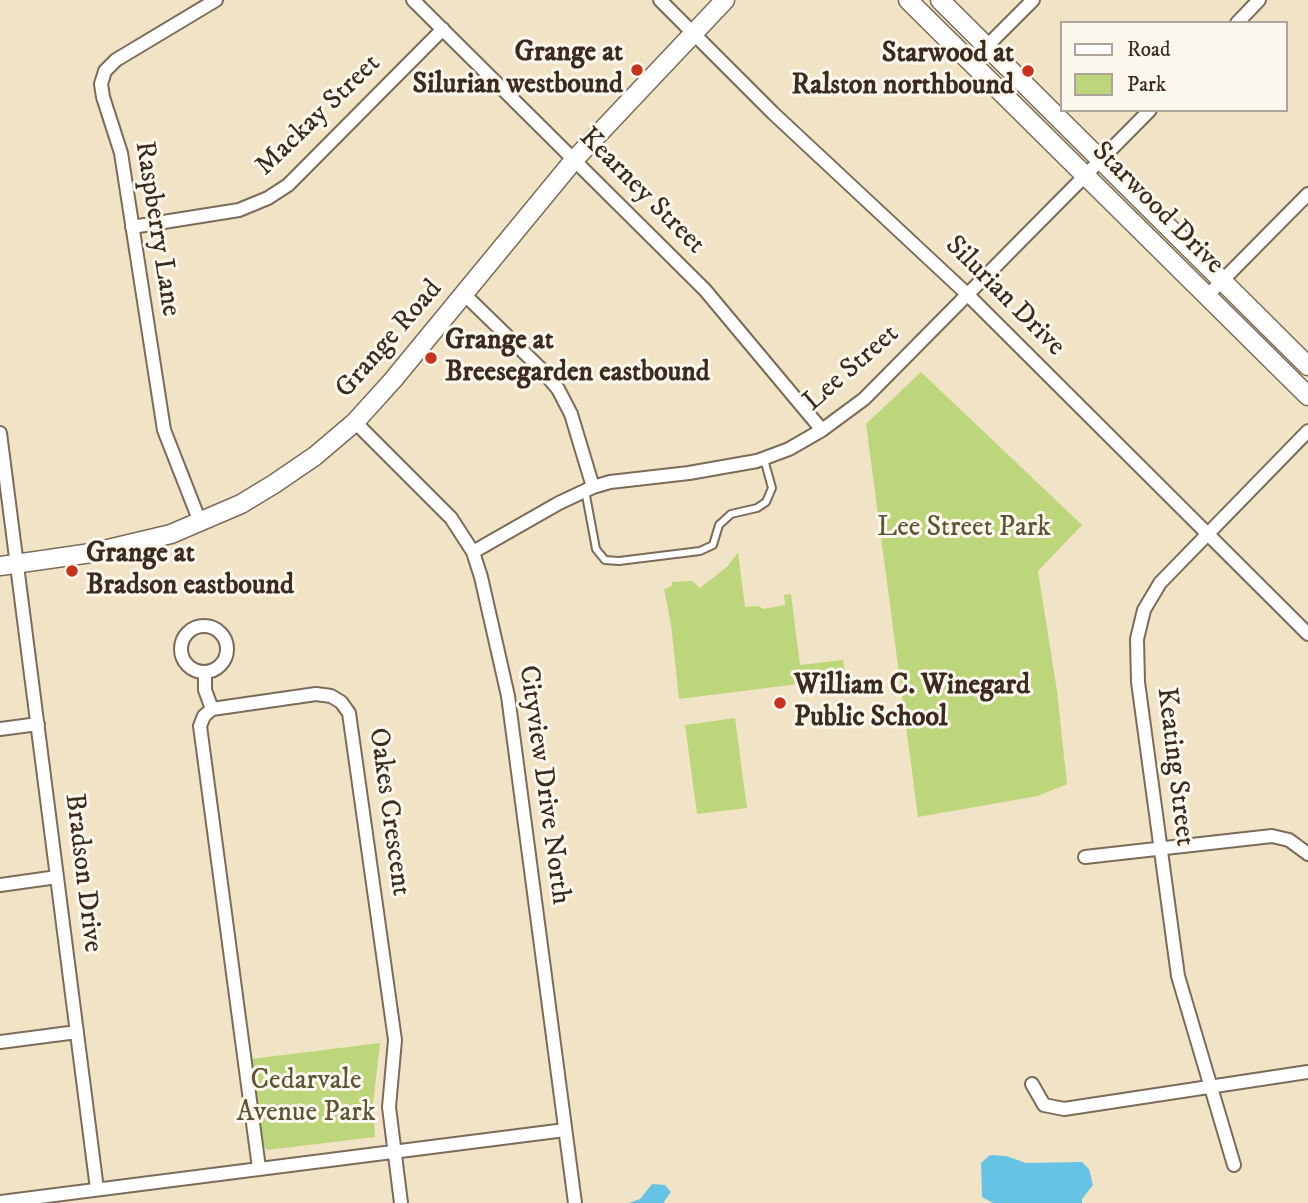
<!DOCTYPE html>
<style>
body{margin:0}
#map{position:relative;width:1308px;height:1203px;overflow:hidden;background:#f1e3c6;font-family:"IM FELL DW Pica",serif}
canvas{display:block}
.legend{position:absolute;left:1060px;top:21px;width:228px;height:91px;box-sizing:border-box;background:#fbf7ec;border:2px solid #aea59a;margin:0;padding:9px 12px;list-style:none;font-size:21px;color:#3b2a1e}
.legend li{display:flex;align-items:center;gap:14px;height:35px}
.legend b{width:35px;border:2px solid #aea59a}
</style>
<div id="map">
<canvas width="1308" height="1203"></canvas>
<ul class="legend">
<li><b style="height:9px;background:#fff"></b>Road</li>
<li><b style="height:19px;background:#bed67b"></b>Park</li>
</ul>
</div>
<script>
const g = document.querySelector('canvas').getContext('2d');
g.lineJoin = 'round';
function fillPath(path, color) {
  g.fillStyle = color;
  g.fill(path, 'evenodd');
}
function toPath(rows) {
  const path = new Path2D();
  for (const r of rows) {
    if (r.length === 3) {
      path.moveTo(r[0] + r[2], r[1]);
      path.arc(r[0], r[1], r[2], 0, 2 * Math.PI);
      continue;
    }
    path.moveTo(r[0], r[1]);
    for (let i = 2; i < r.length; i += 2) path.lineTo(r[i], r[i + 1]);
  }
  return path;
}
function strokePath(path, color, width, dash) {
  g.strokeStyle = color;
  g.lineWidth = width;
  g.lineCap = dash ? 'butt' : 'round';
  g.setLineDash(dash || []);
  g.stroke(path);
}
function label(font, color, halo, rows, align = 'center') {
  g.font = font + ' "IM FELL DW Pica",serif';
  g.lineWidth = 6;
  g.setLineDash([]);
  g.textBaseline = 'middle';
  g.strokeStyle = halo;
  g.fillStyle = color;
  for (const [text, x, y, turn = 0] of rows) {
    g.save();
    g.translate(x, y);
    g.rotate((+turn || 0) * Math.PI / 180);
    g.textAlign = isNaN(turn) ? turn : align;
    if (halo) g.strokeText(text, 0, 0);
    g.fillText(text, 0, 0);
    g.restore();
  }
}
fillPath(toPath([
 [921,372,1082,525,1038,571,1057,691,1067,784,1038,796,918,817,866,424],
 [738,552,745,607,758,606,764,609,785,605,784,595,791,594,800,665,843,660,846,678,679,699,671,624,664,589,672,586,672,582,692,581,700,588,728,566],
 [735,718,747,808,697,814,685,725],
 [380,1043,373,1104,375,1137,267,1150,263,1145,251,1059]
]), '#bed67b');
fillPath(toPath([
 [990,1155,1006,1156,1026,1163,1082,1162,1089,1169,1093,1185,1082,1199,1082,1203,993,1203,982,1197,981,1163],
 [652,1184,665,1185,671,1192,663,1203,629,1203,640,1199]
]), '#67c3e5');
const lane = toPath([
 [585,490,596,549,605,560,619,561,700,551,713,545,719,525,731,514,757,508,766,502,772,488,764,459]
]);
const street = toPath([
 [413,0,705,290,822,430],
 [660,0,773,113,967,294,1308,634],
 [1237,23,1259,0],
 [971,62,1033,0],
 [132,227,239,210,268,198,288,185,443,29],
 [464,294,541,369,558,389,571,414,593,487],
 [1207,296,1308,194],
 [355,422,451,518,473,552,481,577,508,696,575,1203],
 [0,433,97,1189],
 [200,522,164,430,121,153,103,97,101,84,105,71,116,60,216,0],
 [473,552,559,503,593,487,610,482,689,473,757,461,789,449,822,430,864,399,1150,110],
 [204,649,23],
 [205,672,205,690,212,709],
 [0,729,38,724],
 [1085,857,1272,836,1289,840,1308,854],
 [0,885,57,877],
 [0,1042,77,1032],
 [1032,1084,1044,1105,1064,1109,1308,1072],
 [1234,1165,1178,976,1138,682,1137,639,1144,610,1160,583,1308,431],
 [259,1168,200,726,204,716,212,709,316,694,331,696,341,702,349,713,395,1040,389,1107,401,1203],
 [0,1202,565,1130]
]);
const secondary = toPath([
 [908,0,1308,396],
 [940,0,1308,366],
 [0,566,91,553,171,534,241,504,274,484,315,456,355,422,393,380,574,160,725,0]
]);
strokePath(lane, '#7b6b59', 10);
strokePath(street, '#7b6b59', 16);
strokePath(secondary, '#7b6b59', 21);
strokePath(lane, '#fff', 6);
strokePath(street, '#fff', 12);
strokePath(secondary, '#fff', 18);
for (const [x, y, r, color] of [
 [637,70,7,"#c8321e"],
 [1028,71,7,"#c8321e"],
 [431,358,7,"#c8321e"],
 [72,571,7,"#c8321e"],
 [780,703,7,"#c8321e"]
]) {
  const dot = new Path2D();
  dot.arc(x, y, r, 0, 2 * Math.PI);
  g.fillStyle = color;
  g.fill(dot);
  strokePath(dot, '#fbf7ec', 2.5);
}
label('bold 28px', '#3b2a1e', '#fbf7ec', [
 ["Grange at",623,54,"right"],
 ["Silurian westbound",623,86,"right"],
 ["Starwood at",1014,55,"right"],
 ["Ralston northbound",1014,87,"right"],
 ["Grange at",445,342],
 ["Breesegarden eastbound",445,374],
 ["Grange at",86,555],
 ["Bradson eastbound",86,587],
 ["William C. Winegard",794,687],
 ["Public School",794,719]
], 'left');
label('28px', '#3b2a1e', '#fbf7ec', [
 ["Mackay Street",319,116,-44],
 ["Kearney Street",641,192,45],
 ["Starwood Drive",1157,209,45],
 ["Raspberry Lane",156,229,81],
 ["Silurian Drive",1004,297,45],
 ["Grange Road",390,340,-49],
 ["Lee Street",852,369,-41],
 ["Keating Street",1174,767,83],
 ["Cityview Drive North",543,785,82],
 ["Oakes Crescent",388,812,82],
 ["Bradson Drive",82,873,83]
]);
label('28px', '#5c5535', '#fbf7ec', [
 ["Lee Street Park",964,529],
 ["Cedarvale",306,1082],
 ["Avenue Park",306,1114]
]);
</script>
